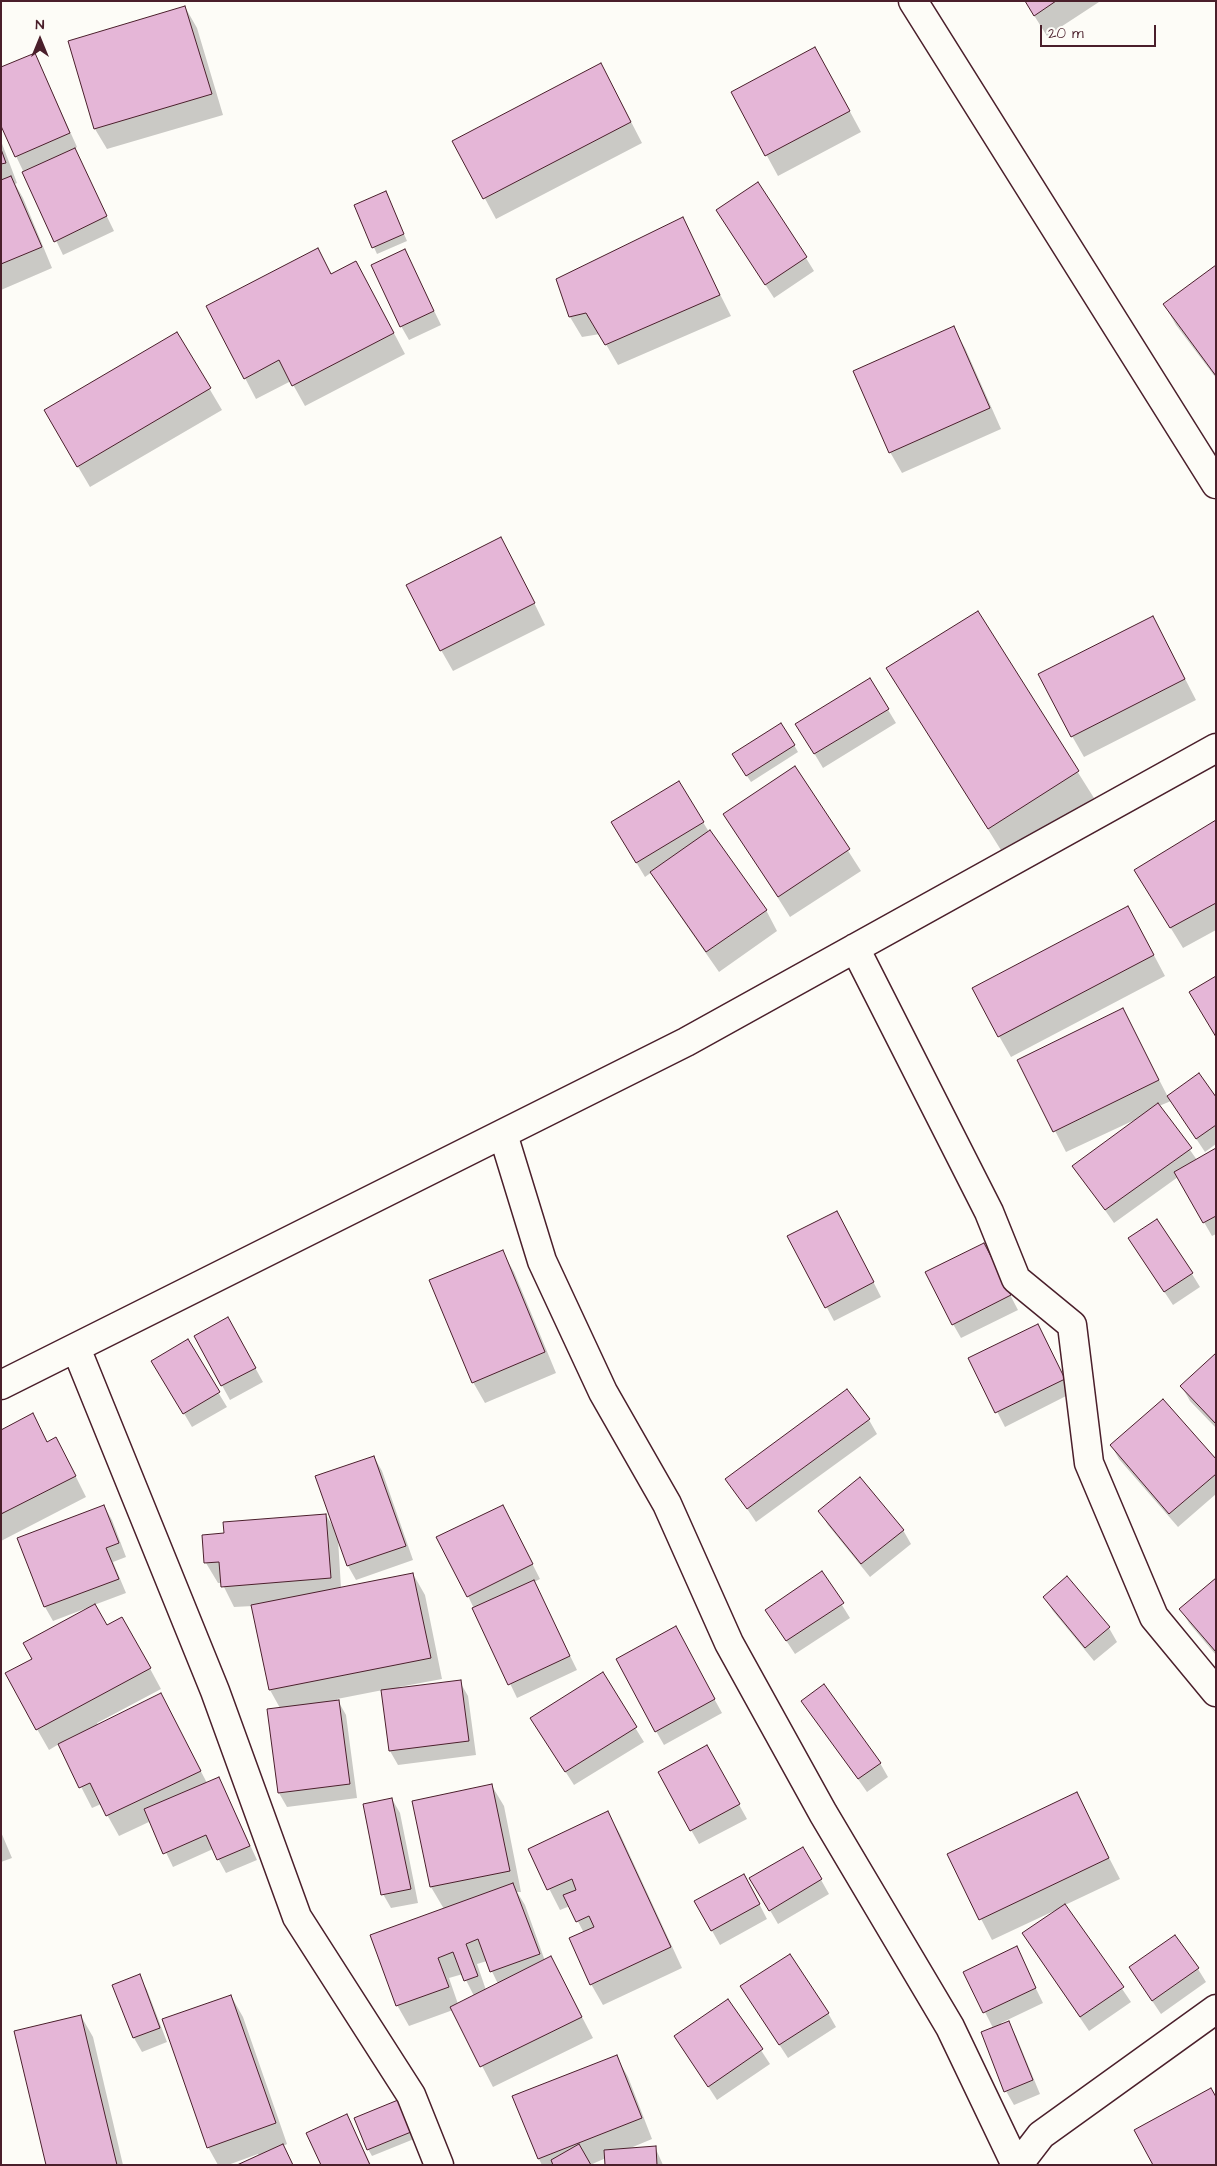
<!DOCTYPE html>
<style>
body{margin:0}
#map{position:relative;width:1217px;height:2166px;overflow:hidden;background:#fdfcf7;font-family:"Architects Daughter",sans-serif}
canvas{display:block}
.frame{position:absolute;inset:0;border:2px solid #4a1f2b;pointer-events:none}
.north{position:absolute;left:15px;top:15px;width:50px;height:50px;-webkit-text-stroke:4px #fdfcf7;paint-order:stroke;rotate:0deg;font-size:14px;font-weight:700;line-height:20px;text-align:center;color:#4a1f2b}
.north::after{content:'';display:block;margin:auto;width:18px;height:22px;background:#4a1f2b;clip-path:polygon(50% 0,100% 100%,50% 72%,0 100%)}
.scale{position:absolute;left:1040px;top:25px;width:116px;height:22px;box-sizing:border-box;border:2px solid #4a1f2b;border-top:0;padding-left:6px;font-size:15px;line-height:18px;white-space:nowrap;color:#4a1f2b;-webkit-text-stroke:4px #fdfcf7;paint-order:stroke}
</style>
<div id="map">
<canvas width="1217" height="2166"></canvas>
<div class="frame"></div>
<div class="north">N</div>
<div class="scale">20 m</div>
</div>
<script>
const g = document.querySelector('canvas').getContext('2d');
g.lineJoin = 'round';
function fillPath(path, color) {
  g.fillStyle = color;
  g.fill(path, 'evenodd');
}
function toPath(rows) {
  const path = new Path2D();
  for (const r of rows) {
    path.moveTo(r[0], r[1]);
    for (let i = 2; i < r.length; i += 2) path.lineTo(r[i], r[i + 1]);
  }
  return path;
}
function strokePath(path, color, width, dash) {
  g.strokeStyle = color;
  g.lineWidth = width;
  g.lineCap = dash ? 'butt' : 'round';
  g.setLineDash(dash || []);
  g.stroke(path);
}
fillPath(toPath([
 [1025,1,1099,1,1099,2,1047,36],
 [185,7,197,28,223,115,107,149,95,129,69,42],
 [35,54,77,147,74,149,114,231,63,255,16,156],
 [827,69,861,132,778,176,732,92],
 [612,85,642,143,496,219,454,141],
 [1,141,17,183,15,184,23,198,52,268,1,290],
 [389,199,407,241,377,254,355,206],
 [682,219,731,316,618,365,600,334,582,337,570,317,558,279],
 [726,224,806,258,814,271,774,298],
 [317,250,332,275,368,284,405,354,305,406,291,381,256,399,245,378],
 [405,251,441,325,409,340,401,326],
 [1216,267,1216,378,1176,325,1164,304],
 [953,328,965,348,1001,429,902,473,890,452],
 [177,334,222,410,90,487,45,411],
 [513,560,545,625,453,671,441,650],
 [977,612,1094,798,1004,855,888,669],
 [1164,638,1196,700,1084,757,1072,736],
 [870,680,896,723,823,768,805,738],
 [794,745,798,752,751,782,737,761],
 [795,768,861,871,790,917,725,814],
 [679,783,709,832,766,910,777,931,719,972,664,893,652,872,645,877,621,837],
 [1216,822,1216,930,1183,948,1148,891],
 [1140,929,1165,976,1011,1057,999,1036],
 [1123,1010,1168,1097,1199,1075,1216,1099,1216,1144,1205,1152,1171,1101,1159,1106,1197,1160,1216,1150,1216,1234,1212,1236,1178,1177,1114,1223,1074,1166,1141,1117,1066,1152,1019,1061],
 [845,1226,881,1297,834,1321,789,1236],
 [502,1251,514,1272,556,1373,485,1403,473,1382],
 [1138,1252,1192,1274,1200,1287,1173,1305],
 [991,1258,1018,1310,961,1338,953,1324],
 [236,1333,263,1382,230,1400,195,1336],
 [1045,1339,1072,1393,1005,1427,970,1359],
 [187,1341,227,1407,192,1427,153,1361],
 [1216,1354,1216,1428,1190,1401,1182,1387],
 [32,1415,48,1443,67,1459,86,1497,1,1541,1,1431],
 [869,1420,877,1434,756,1522,727,1479],
 [1111,1445,1216,1461,1216,1494,1178,1527,1119,1459],
 [374,1457,382,1471,413,1560,356,1580,348,1566,338,1539,341,1588,413,1574,425,1595,442,1679,399,1687,399,1689,460,1682,468,1696,476,1755,398,1765,390,1751,383,1690,337,1699,346,1715,357,1798,287,1807,279,1793,269,1710,280,1708,270,1690,253,1606,234,1607,222,1583,218,1583,206,1563,225,1535,326,1515,335,1530],
 [104,1506,112,1520,126,1557,113,1562,126,1593,94,1605,107,1627,134,1639,161,1689,97,1723,98,1725,161,1695,207,1783,219,1778,257,1860,226,1873,213,1849,173,1867,151,1821,119,1836,101,1804,92,1808,59,1744,49,1750,37,1729,34,1659,88,1609,87,1608,53,1621,45,1607],
 [503,1506,540,1579,534,1582,577,1670,517,1698,468,1596],
 [820,1511,903,1530,911,1544,870,1577,828,1525],
 [822,1573,850,1618,795,1654,766,1610],
 [1067,1578,1109,1628,1117,1642,1094,1661,1053,1611,1044,1597],
 [1216,1580,1216,1655,1189,1623,1181,1609],
 [683,1642,722,1713,664,1745,656,1731],
 [602,1674,644,1742,574,1785,540,1732],
 [803,1701,880,1763,888,1777,867,1792],
 [707,1747,747,1819,699,1844,659,1773],
 [492,1786,504,1806,521,1892,517,1892,525,1905,545,1961,551,1958,593,2038,493,2087,453,2010,409,2026,397,2005,444,1909,431,1887],
 [487,1961,498,1984,486,1990,477,1964],
 [463,1974,474,1996,458,2004,449,1978],
 [1076,1794,1120,1879,1065,1905,1131,2002,1089,2031,1023,1934,1056,1911,1056,1910,992,1940,948,1855],
 [392,1799,400,1813,418,1903,391,1908,383,1894],
 [608,1813,620,1834,682,1968,603,2005,591,1984,584,1933,570,1906,560,1910,529,1849],
 [1,1832,12,1858,1,1862],
 [803,1848,829,1894,778,1924,751,1878],
 [752,1890,767,1919,720,1945,696,1902],
 [1016,1948,1043,2003,1001,2023,1002,2025,1008,2022,1016,2036,1040,2094,1014,2105,1006,2091,993,2028,965,1972],
 [1130,1968,1198,1969,1206,1982,1161,2014],
 [139,1976,147,1990,167,2042,142,2052,134,2038,114,1985],
 [231,1996,243,2017,287,2144,283,2146,293,2165,240,2165,259,2156,258,2154,228,2165,218,2165,208,2147],
 [728,2000,770,2064,717,2100,675,2036],
 [750,2000,828,2013,836,2027,788,2058],
 [81,2016,93,2037,123,2165,47,2165],
 [616,2056,628,2077,652,2139,628,2149,655,2147,663,2165,606,2165,606,2158,590,2165,542,2165,539,2159],
 [401,2108,414,2139,372,2156,368,2149],
 [346,2116,354,2130,371,2165,323,2165]
]), '#0003');
const building = toPath([
 [1025,1,1056,1,1034,16,1025,1],
 [185,6,212,94,94,129,68,41,185,6],
 [815,47,850,111,765,156,731,92,815,47],
 [35,53,70,133,15,157,1,126,1,67,35,53],
 [601,63,631,122,483,199,452,141,601,63],
 [75,148,107,216,54,242,22,172,75,148],
 [1,149,6,163,1,164,1,149],
 [11,176,42,247,1,264,1,180,11,176],
 [758,182,807,257,765,285,716,210,758,182],
 [386,191,404,234,372,248,354,205,386,191],
 [683,217,720,295,605,345,586,313,569,317,556,279,683,217],
 [318,248,331,274,356,261,394,333,292,386,279,360,244,379,206,306,318,248],
 [405,249,434,311,400,327,371,265,405,249],
 [1216,265,1216,376,1163,304,1216,265],
 [954,326,990,408,889,453,853,371,954,326],
 [177,332,211,388,77,467,44,410,177,332],
 [501,537,535,603,440,651,406,585,501,537],
 [978,611,1079,771,988,829,886,668,978,611],
 [1153,616,1185,679,1071,737,1038,674,1153,616],
 [870,678,889,709,814,754,795,724,870,678],
 [781,723,795,745,746,776,732,754,781,723],
 [795,766,850,849,778,897,723,814,795,766],
 [679,781,704,822,636,863,611,822,679,781],
 [1216,820,1216,903,1170,928,1134,870,1216,820],
 [710,830,767,910,706,952,650,872,710,830],
 [1128,906,1154,955,998,1037,972,988,1128,906],
 [1216,976,1216,1037,1189,992,1216,976],
 [1123,1008,1159,1080,1053,1132,1017,1060,1123,1008],
 [1199,1073,1216,1097,1216,1125,1196,1139,1167,1096,1199,1073],
 [1158,1103,1192,1148,1105,1210,1072,1166,1158,1103],
 [1216,1148,1216,1216,1203,1223,1174,1172,1216,1148],
 [837,1211,874,1282,825,1308,787,1236,837,1211],
 [1157,1219,1193,1273,1164,1292,1128,1238,1157,1219],
 [984,1243,1011,1295,952,1325,925,1272,984,1243],
 [503,1250,545,1352,472,1383,429,1280,503,1250],
 [228,1317,256,1368,221,1386,194,1336,228,1317],
 [1038,1324,1065,1379,995,1413,968,1358,1038,1324],
 [188,1339,220,1392,183,1414,151,1361,188,1339],
 [1216,1353,1216,1424,1180,1386,1216,1353],
 [847,1389,870,1419,747,1509,725,1479,847,1389],
 [1163,1399,1216,1459,1216,1474,1169,1514,1110,1445,1163,1399],
 [33,1413,47,1442,56,1437,76,1476,1,1514,1,1430,33,1413],
 [374,1456,406,1546,347,1566,315,1476,374,1456],
 [860,1477,904,1530,861,1564,818,1511,860,1477],
 [104,1505,119,1543,106,1548,119,1579,44,1607,17,1538,104,1505],
 [503,1505,533,1564,467,1597,436,1537,503,1505],
 [326,1514,331,1578,221,1587,219,1562,204,1563,202,1535,224,1533,223,1522,326,1514],
 [822,1571,844,1603,786,1641,765,1610,822,1571],
 [413,1573,431,1658,269,1690,251,1605,413,1573],
 [1067,1576,1110,1627,1085,1648,1043,1597,1067,1576],
 [1216,1578,1216,1652,1179,1609,1216,1578],
 [534,1580,570,1656,508,1685,472,1608,534,1580],
 [95,1604,107,1625,122,1617,151,1668,36,1730,5,1673,32,1659,23,1643,95,1604],
 [676,1626,715,1699,655,1732,616,1659,676,1626],
 [603,1672,637,1727,565,1772,530,1718,603,1672],
 [461,1680,469,1741,389,1751,381,1690,461,1680],
 [824,1684,881,1763,858,1779,801,1701,824,1684],
 [161,1693,201,1771,106,1816,90,1783,79,1788,58,1744,161,1693],
 [339,1700,350,1784,278,1793,267,1709,339,1700],
 [707,1745,740,1804,690,1831,658,1772,707,1745],
 [219,1777,250,1846,217,1860,206,1835,163,1854,144,1809,219,1777],
 [492,1784,510,1871,430,1887,412,1801,492,1784],
 [1077,1792,1109,1858,979,1920,947,1854,1077,1792],
 [392,1798,411,1889,381,1895,363,1804,392,1798],
 [608,1811,671,1947,590,1985,569,1938,594,1927,589,1916,576,1922,563,1895,576,1890,572,1879,547,1890,528,1849,608,1811],
 [803,1847,822,1879,769,1911,749,1878,803,1847],
 [744,1874,760,1904,711,1931,694,1901,744,1874],
 [513,1883,540,1954,490,1972,478,1939,466,1944,478,1976,464,1981,453,1952,438,1958,449,1987,396,2006,370,1935,513,1883],
 [1065,1904,1124,1987,1080,2017,1022,1933,1065,1904],
 [1175,1935,1199,1968,1152,2001,1129,1967,1175,1935],
 [1017,1946,1036,1988,983,2013,963,1972,1017,1946],
 [790,1954,829,2013,779,2045,740,1986,790,1954],
 [551,1956,582,2017,480,2067,450,2007,551,1956],
 [140,1974,160,2028,133,2038,112,1985,140,1974],
 [231,1995,276,2123,207,2148,162,2019,231,1995],
 [728,1999,763,2049,708,2087,674,2036,728,1999],
 [81,2015,117,2165,46,2165,14,2031,81,2015],
 [1009,2021,1033,2080,1004,2092,981,2032,1009,2021],
 [617,2055,642,2118,538,2159,512,2096,617,2055],
 [1211,2088,1216,2097,1216,2165,1153,2165,1134,2130,1211,2088],
 [398,2100,411,2132,367,2150,354,2118,398,2100],
 [347,2114,370,2165,321,2165,306,2133,347,2114],
 [283,2144,293,2165,237,2165,283,2144],
 [579,2144,591,2165,553,2165,551,2160,579,2144],
 [656,2146,657,2165,605,2165,604,2150,656,2146]
]);
fillPath(building, '#e5b6d7');
strokePath(building, '#4a1f2b', 1);
const minor = toPath([
 [913,1,1216,484],
 [855,948,989,1212,1016,1279,1072,1325,1089,1463,1154,1617,1216,1692],
 [503,1134,542,1261,603,1392,667,1504,729,1643,823,1813,950,2027,1016,2165],
 [76,1348,215,1691,297,1917,411,2095,439,2165],
 [1,1385,686,1042,1216,748],
 [1018,2165,1041,2135,1216,2009]
]);
strokePath(minor, '#4a1f2b', 31);
strokePath(minor, '#fdfcf7', 28);
</script>
